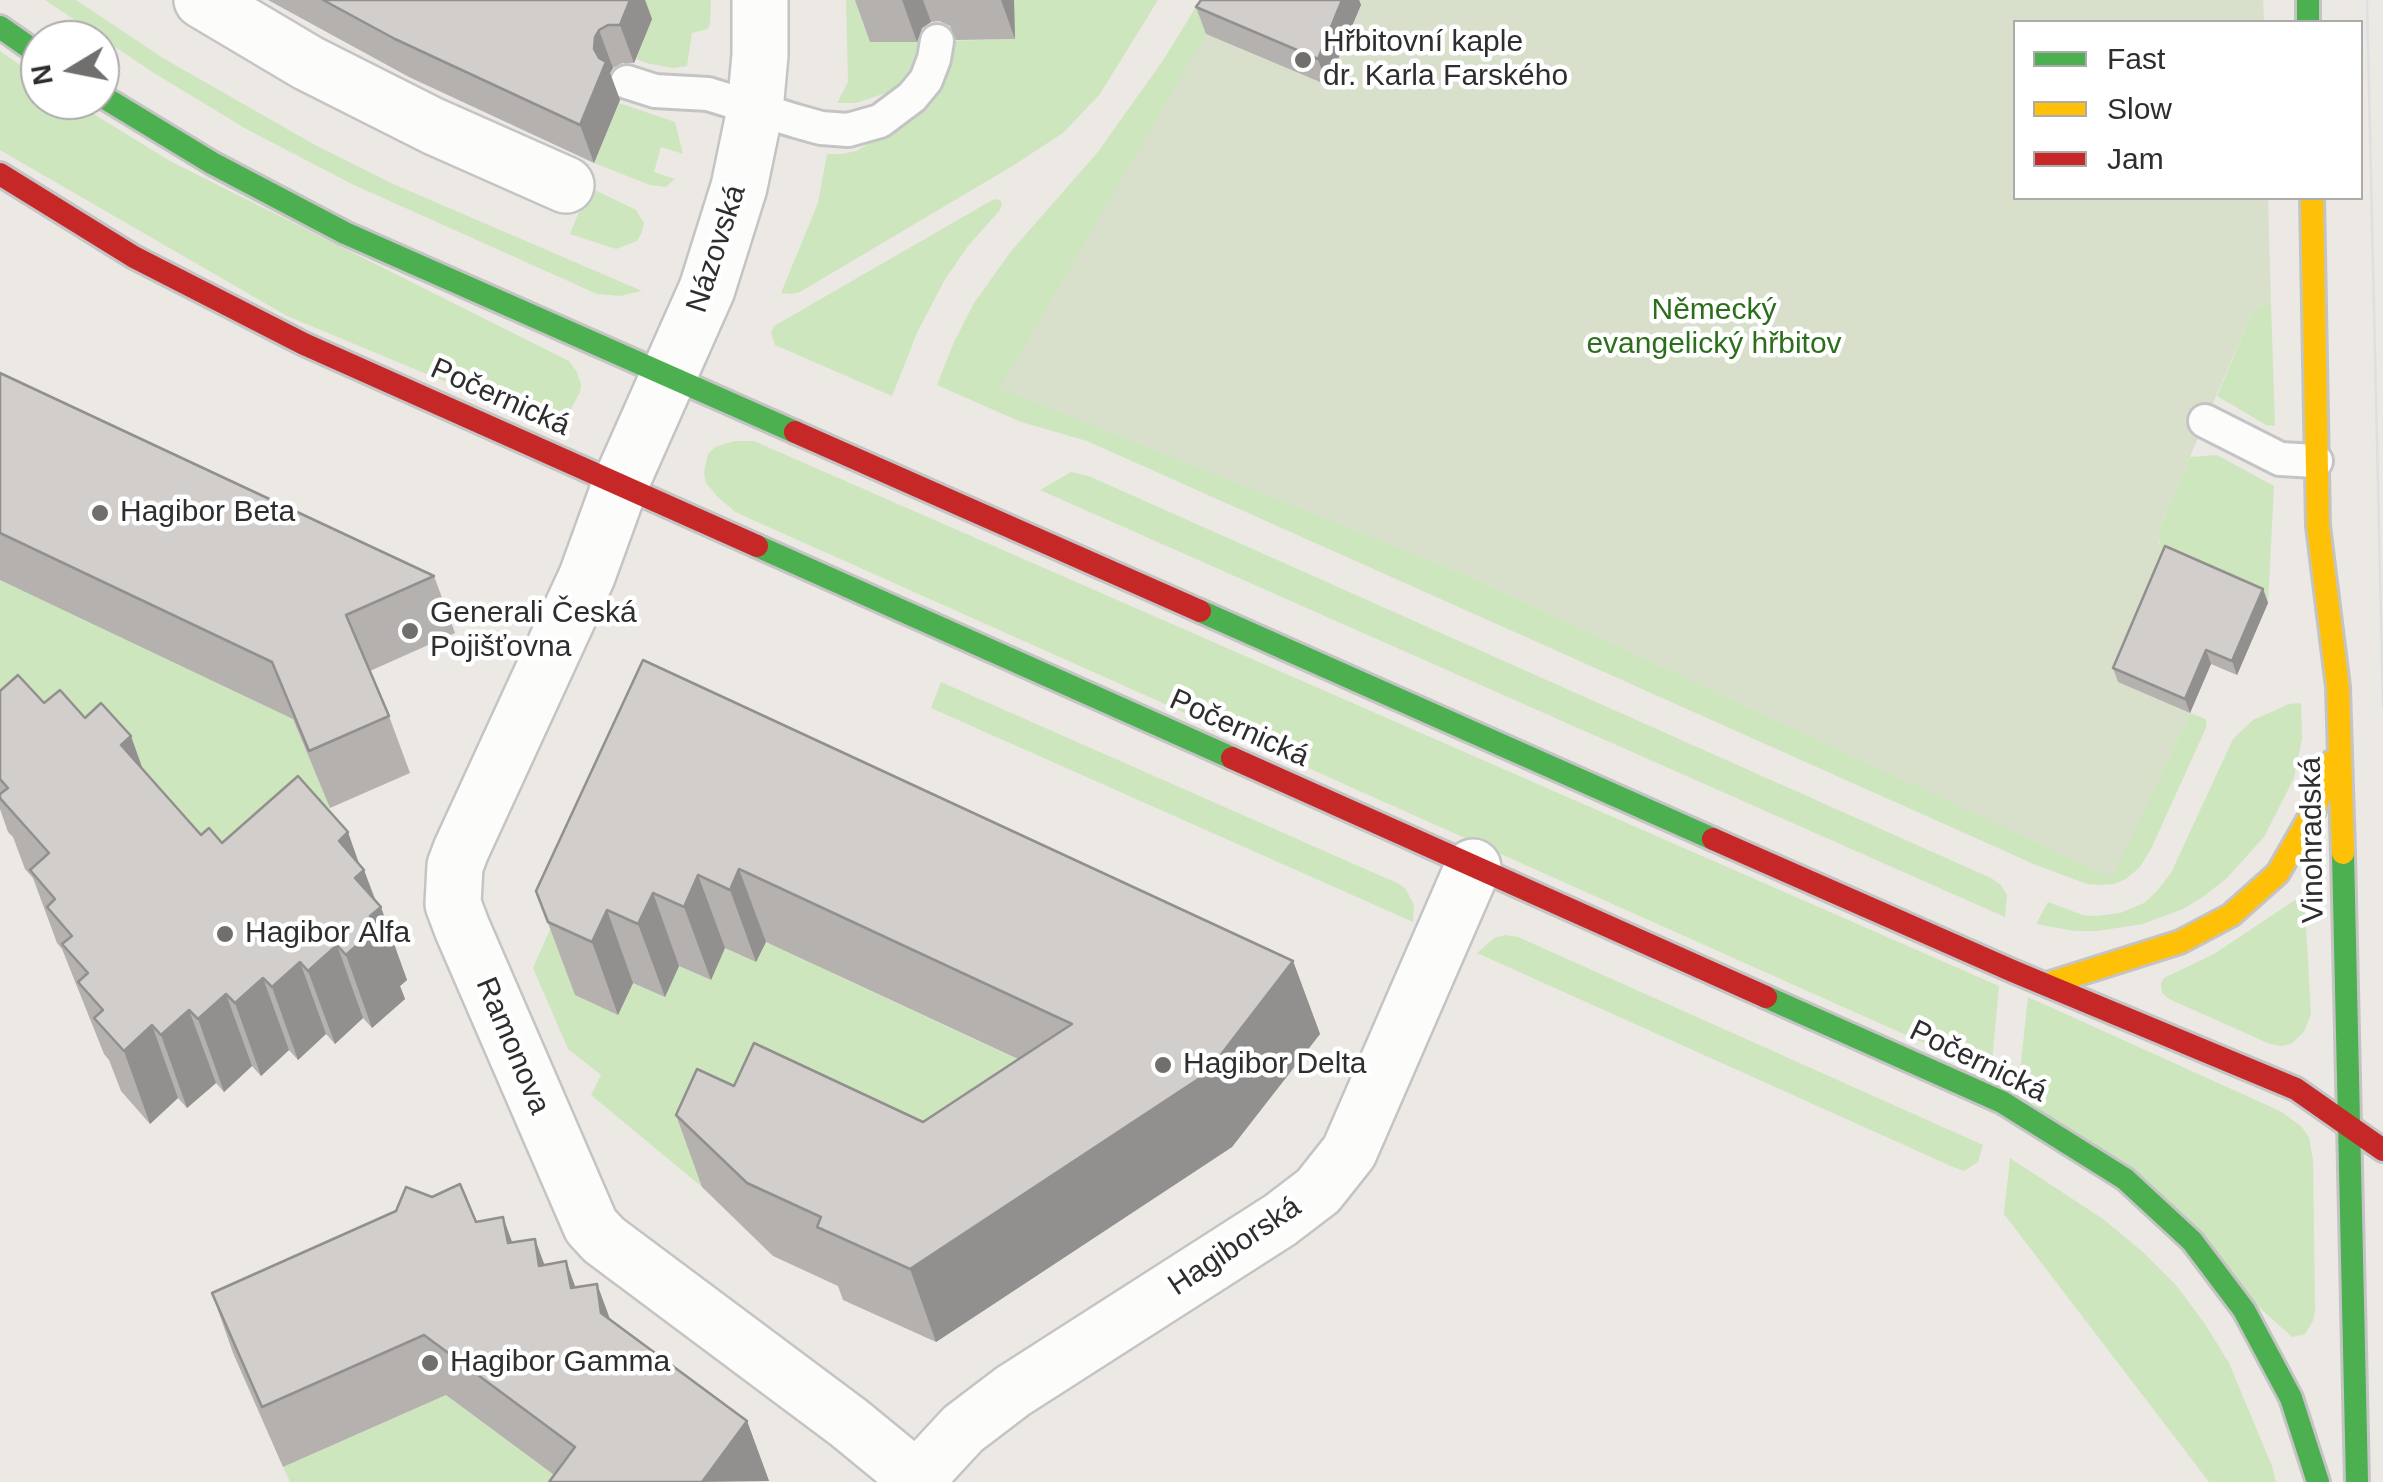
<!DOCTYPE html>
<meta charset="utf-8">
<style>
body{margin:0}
#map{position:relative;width:2383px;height:1482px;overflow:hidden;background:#ece8e4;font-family:Helvetica,sans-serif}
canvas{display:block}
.legend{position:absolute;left:2013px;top:20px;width:350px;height:180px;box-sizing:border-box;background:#fff;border:2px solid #ababab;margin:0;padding:12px 18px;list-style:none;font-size:30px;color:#2e2e2e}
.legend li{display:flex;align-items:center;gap:20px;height:50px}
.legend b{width:50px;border:2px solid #ababab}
.north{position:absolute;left:20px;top:20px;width:100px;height:100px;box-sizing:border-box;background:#fff;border:2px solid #ababab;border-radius:50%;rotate:260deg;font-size:28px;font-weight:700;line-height:40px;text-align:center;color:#2e2e2e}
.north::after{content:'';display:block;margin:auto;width:35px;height:45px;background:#706f6e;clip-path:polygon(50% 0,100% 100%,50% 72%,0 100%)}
</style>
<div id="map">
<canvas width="2383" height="1482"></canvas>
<ul class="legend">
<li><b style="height:12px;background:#4caf50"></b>Fast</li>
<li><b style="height:12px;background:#ffc107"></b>Slow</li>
<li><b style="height:12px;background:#c62828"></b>Jam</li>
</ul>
<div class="north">N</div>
</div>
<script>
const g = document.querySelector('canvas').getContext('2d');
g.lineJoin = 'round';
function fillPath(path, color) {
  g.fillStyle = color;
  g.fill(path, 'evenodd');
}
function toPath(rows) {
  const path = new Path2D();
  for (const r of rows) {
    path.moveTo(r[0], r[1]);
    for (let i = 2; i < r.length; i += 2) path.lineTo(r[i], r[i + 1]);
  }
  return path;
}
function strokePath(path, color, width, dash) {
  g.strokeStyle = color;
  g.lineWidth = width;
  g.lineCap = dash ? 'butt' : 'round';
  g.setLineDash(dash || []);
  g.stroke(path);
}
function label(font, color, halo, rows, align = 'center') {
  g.font = font + ' Helvetica,sans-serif';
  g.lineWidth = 9;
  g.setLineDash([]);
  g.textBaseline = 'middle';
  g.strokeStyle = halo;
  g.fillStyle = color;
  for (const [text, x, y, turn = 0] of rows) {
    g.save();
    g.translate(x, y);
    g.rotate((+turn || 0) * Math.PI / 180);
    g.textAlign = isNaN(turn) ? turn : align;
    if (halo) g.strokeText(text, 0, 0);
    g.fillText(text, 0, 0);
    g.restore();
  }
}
fillPath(toPath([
 [45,0,76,0,163,58,317,146,391,183,642,291,620,296,597,294,352,184,248,130,154,73],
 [609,0,711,0,710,24,708,29,692,33,687,66,673,68,646,63,636,59,651,19],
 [846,0,870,0,871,42,923,41,917,66,906,80,889,92,856,103,837,103,848,82],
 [1014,0,1158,0,1100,94,1063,133,1014,165,800,292,792,294,781,293,818,203,827,154,842,154,856,151,901,125,922,109,934,98,941,84,946,41,1015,39],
 [1200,0,1228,0,1001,388,1465,574,2111,877,2190,713,2206,719,2206,728,2151,849,2140,867,2126,879,2114,884,2100,885,2087,884,2036,865,1087,441,1021,422,937,385,954,342,974,303,1012,250,1097,153,1164,59],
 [0,51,40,79,40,100,71,100,170,161,569,361,577,372,581,385,580,392,571,409,550,418,535,419,287,316,0,150],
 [619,103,675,122,683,154,661,147,654,172,675,179,666,187,650,185,594,163],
 [589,187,636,210,644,223,642,232,637,241,616,249,570,234],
 [994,199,1000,200,1002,204,1000,210,968,246,944,281,917,333,892,396,775,345,771,333,774,326],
 [2264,303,2271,303,2275,426,2266,425,2217,396,2252,313],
 [734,441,754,441,1999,986,1991,1073,735,512,717,496,706,483,704,472,708,454,715,447],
 [2217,455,2274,486,2268,603,2170,560,2161,549,2158,535,2160,526,2190,457],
 [1071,472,1091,477,1991,878,2001,885,2007,895,2005,917,1040,490],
 [0,580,288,707,330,808,299,822,249,916,0,754],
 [941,682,1397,883,1405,888,1414,905,1413,922,931,708],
 [2301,703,2302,739,2294,778,2264,837,2227,878,2203,897,2183,909,2143,924,2097,931,2075,931,2036,924,2048,902,2083,915,2096,916,2120,913,2144,903,2156,892,2171,873,2233,739,2253,720,2289,704],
 [578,866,633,983,679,966,710,980,725,948,756,962,766,943,839,960,834,974,1097,1096,949,1195,723,1142,702,1187,591,1095,601,1075,568,1049,533,968],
 [2295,900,2303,904,2305,909,2311,1014,2304,1032,2291,1044,2281,1046,2270,1044,2169,999,2162,993,2161,983,2164,978,2214,954],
 [1505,935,1518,937,1983,1145,1978,1162,1964,1171,1953,1167,1477,953,1494,938],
 [2028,997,2280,1111,2301,1126,2309,1137,2313,1160,2315,1310,2313,1321,2305,1334,2292,1337,2018,1090],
 [2010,1158,2103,1219,2144,1253,2176,1285,2205,1324,2229,1363,2272,1466,2276,1482,2209,1482,2004,1214],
 [446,1395,563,1482,290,1482,283,1467]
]), '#cee6be');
fillPath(toPath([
 [1349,0,2263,0,2264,22,2016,22,2016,198,2268,198,2271,303,2264,303,2252,313,2160,526,2158,535,2159,543,2165,555,2118,681,2190,713,2112,878,1465,574,1000,388,1206,34,1327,85,1361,6]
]), '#d8e0cc');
const lane = toPath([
 [627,82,655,91,708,94,796,121,821,128,848,130,880,121,912,97,926,80,934,59,937,41],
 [2205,421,2280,459,2316,461]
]);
const street = toPath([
 [202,0,308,63,433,126,566,185],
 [760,0,760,55,755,110,739,187,707,289,620,485,587,576,461,850,455,866,453,904,462,928,591,1226,604,1240,849,1423,916,1478],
 [914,1482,963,1429,1013,1391,1280,1220,1318,1191,1349,1152,1473,867]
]);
const fast = toPath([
 [2308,0,2308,22],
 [0,27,40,55],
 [100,95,212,163,345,233,795,432],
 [757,546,1232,758],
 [1200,611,1713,839],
 [2343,853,2357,1482],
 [1766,997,2002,1102,2125,1179,2192,1241,2244,1310,2291,1398,2318,1482]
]);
const slow = toPath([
 [2312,198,2318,526,2338,687,2343,853],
 [2047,984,2180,942,2231,915,2278,873,2314,810,2333,761]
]);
const jam = toPath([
 [0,174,134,257,304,344,757,546],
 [795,432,1200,611],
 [1232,758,1766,997],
 [1713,839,2015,972,2296,1089,2383,1150]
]);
strokePath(lane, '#c5c4c5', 38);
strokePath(street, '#c5c4c5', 60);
strokePath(fast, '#c5c4c5', 28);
strokePath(slow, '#c5c4c5', 28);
strokePath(jam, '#c5c4c5', 28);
strokePath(lane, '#fcfcfb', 32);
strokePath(street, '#fcfcfb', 55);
strokePath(fast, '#4caf50', 22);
strokePath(slow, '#ffc107', 22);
strokePath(jam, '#c62828', 22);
strokePath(toPath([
 [2367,0,2383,708]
]), '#dfdfe1', 2.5);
fillPath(toPath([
 [268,0,645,0,652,19,634,63,622,63,613,68,610,73,620,100,594,163,409,77],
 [855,0,1014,0,1015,39,956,40,950,26,939,21,931,22,922,28,917,42,870,42],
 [1201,0,1359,0,1361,5,1327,85,1206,34,1196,7],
 [0,373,434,576,455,633,370,671,389,716,410,773,330,808,293,719,0,580],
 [2263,589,2268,603,2237,675,2211,664,2190,713,2118,682,2113,668],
 [643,660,1293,961,1320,1034,1232,1147,936,1342,843,1300,838,1286,773,1256,702,1187,676,1115,734,1086,923,1122,1018,1059,766,942,756,962,725,948,711,980,679,966,665,997,633,983,618,1015,575,995,536,891],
 [0,691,44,703,85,718,143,769,201,835,222,843,359,864,364,870,407,980,400,986,405,999,372,1028,363,1018,335,1044,326,1034,298,1060,289,1050,261,1076,252,1066,224,1092,216,1083,187,1108,178,1098,150,1124,121,1091,109,1060,104,1054,62,949,57,943,33,878,25,869,13,837,8,832,0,809],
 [476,1222,513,1242,575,1287,597,1284,610,1319,747,1421,769,1481,554,1475,446,1395,283,1467,233,1353,212,1293]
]), '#b4b1af');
fillPath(toPath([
 [630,0,645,0,652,19,634,63,620,25],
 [902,0,923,0,931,22,922,28,917,42],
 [1001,0,1014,0,1015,39],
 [1342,0,1359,0,1361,5,1327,85,1318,59],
 [599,30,613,68,610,73,620,100,594,163,580,125,594,49,595,37],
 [2263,589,2268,603,2237,675,2232,661],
 [2206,650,2211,664,2190,713,2185,699],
 [131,736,157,809,121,745],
 [348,832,362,872,364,870,378,909,381,907,407,980,400,986,405,999,372,1028,346,955,339,841],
 [739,869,766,942,756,962,730,890],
 [698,875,725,948,711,980,684,907],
 [653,893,679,966,665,997,638,924],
 [607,910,633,983,618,1015,592,942],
 [337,945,363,1018,335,1044,308,971],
 [1293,961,1320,1034,1232,1147,936,1342,910,1269],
 [300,962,326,1034,298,1060,272,987],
 [263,978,289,1050,261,1076,235,1003],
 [226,994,252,1066,224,1092,198,1019],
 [189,1010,216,1083,187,1108,161,1035],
 [152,1025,178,1098,150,1124,124,1051],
 [503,1217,525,1277,508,1243],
 [535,1239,557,1299,539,1266],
 [566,1261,588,1322,571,1288],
 [597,1284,619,1344,601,1313],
 [747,1421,769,1481,702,1482]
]), '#92908e');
const building = toPath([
 [323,0,630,0,620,25,608,25,599,30,595,37,594,49,599,58,606,62,580,125,395,39,323,0],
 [1201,0,1342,0,1318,59,1196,7,1201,0],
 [0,373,434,576,346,615,389,716,309,751,272,662,0,533,0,373],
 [2165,546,2263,589,2232,661,2206,650,2185,699,2113,668,2165,546],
 [643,660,1293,961,1206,1074,910,1269,817,1227,821,1217,747,1183,676,1115,697,1069,734,1086,754,1043,923,1122,1072,1024,739,869,730,890,698,875,684,907,653,893,638,924,607,910,592,942,548,922,536,891,643,660],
 [18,675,44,703,60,690,85,718,101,703,131,736,121,745,201,835,209,828,222,843,298,776,348,832,339,841,364,870,355,878,381,907,370,916,378,926,346,955,337,945,308,971,300,962,272,987,263,978,235,1003,226,994,198,1019,189,1010,161,1035,152,1025,124,1051,94,1018,103,1010,78,982,88,973,62,944,72,936,47,907,55,899,30,870,49,853,0,798,0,794,8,788,0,779,0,691,18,675],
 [460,1184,476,1222,503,1217,508,1243,535,1239,539,1266,566,1261,571,1288,597,1284,601,1313,747,1421,702,1482,549,1482,575,1447,424,1335,262,1407,212,1293,396,1211,406,1187,432,1197,460,1184]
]);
fillPath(building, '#d1cecb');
strokePath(building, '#92908e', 2.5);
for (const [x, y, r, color] of [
 [1303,60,10,"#706f6e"],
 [100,513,10,"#706f6e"],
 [410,631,10,"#706f6e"],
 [225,934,10,"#706f6e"],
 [1163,1065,10,"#706f6e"],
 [430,1363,10,"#706f6e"]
]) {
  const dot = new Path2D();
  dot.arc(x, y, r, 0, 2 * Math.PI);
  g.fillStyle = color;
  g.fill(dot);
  strokePath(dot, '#fff', 4);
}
label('30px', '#2e2e2e', '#fff', [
 ["Hřbitovní kaple",1323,43],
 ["dr. Karla Farského",1323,77],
 ["Hagibor Beta",120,513],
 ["Generali Česká",430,614],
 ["Pojišťovna",430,648],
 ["Hagibor Alfa",245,934],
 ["Hagibor Delta",1183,1065],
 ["Hagibor Gamma",450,1363]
], 'left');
label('30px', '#2e2e2e', '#fff', [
 ["Názovská",717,249,-72],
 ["Počernická",500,398,24],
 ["Počernická",1239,729,24],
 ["Vinohradská",2313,840,-91],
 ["Ramonova",512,1046,67],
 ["Počernická",1978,1062,26],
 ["Hagiborská",1235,1247,-34]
]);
label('30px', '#2c6e1b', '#fff', [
 ["Německý",1714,311],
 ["evangelický hřbitov",1714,345]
]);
</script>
